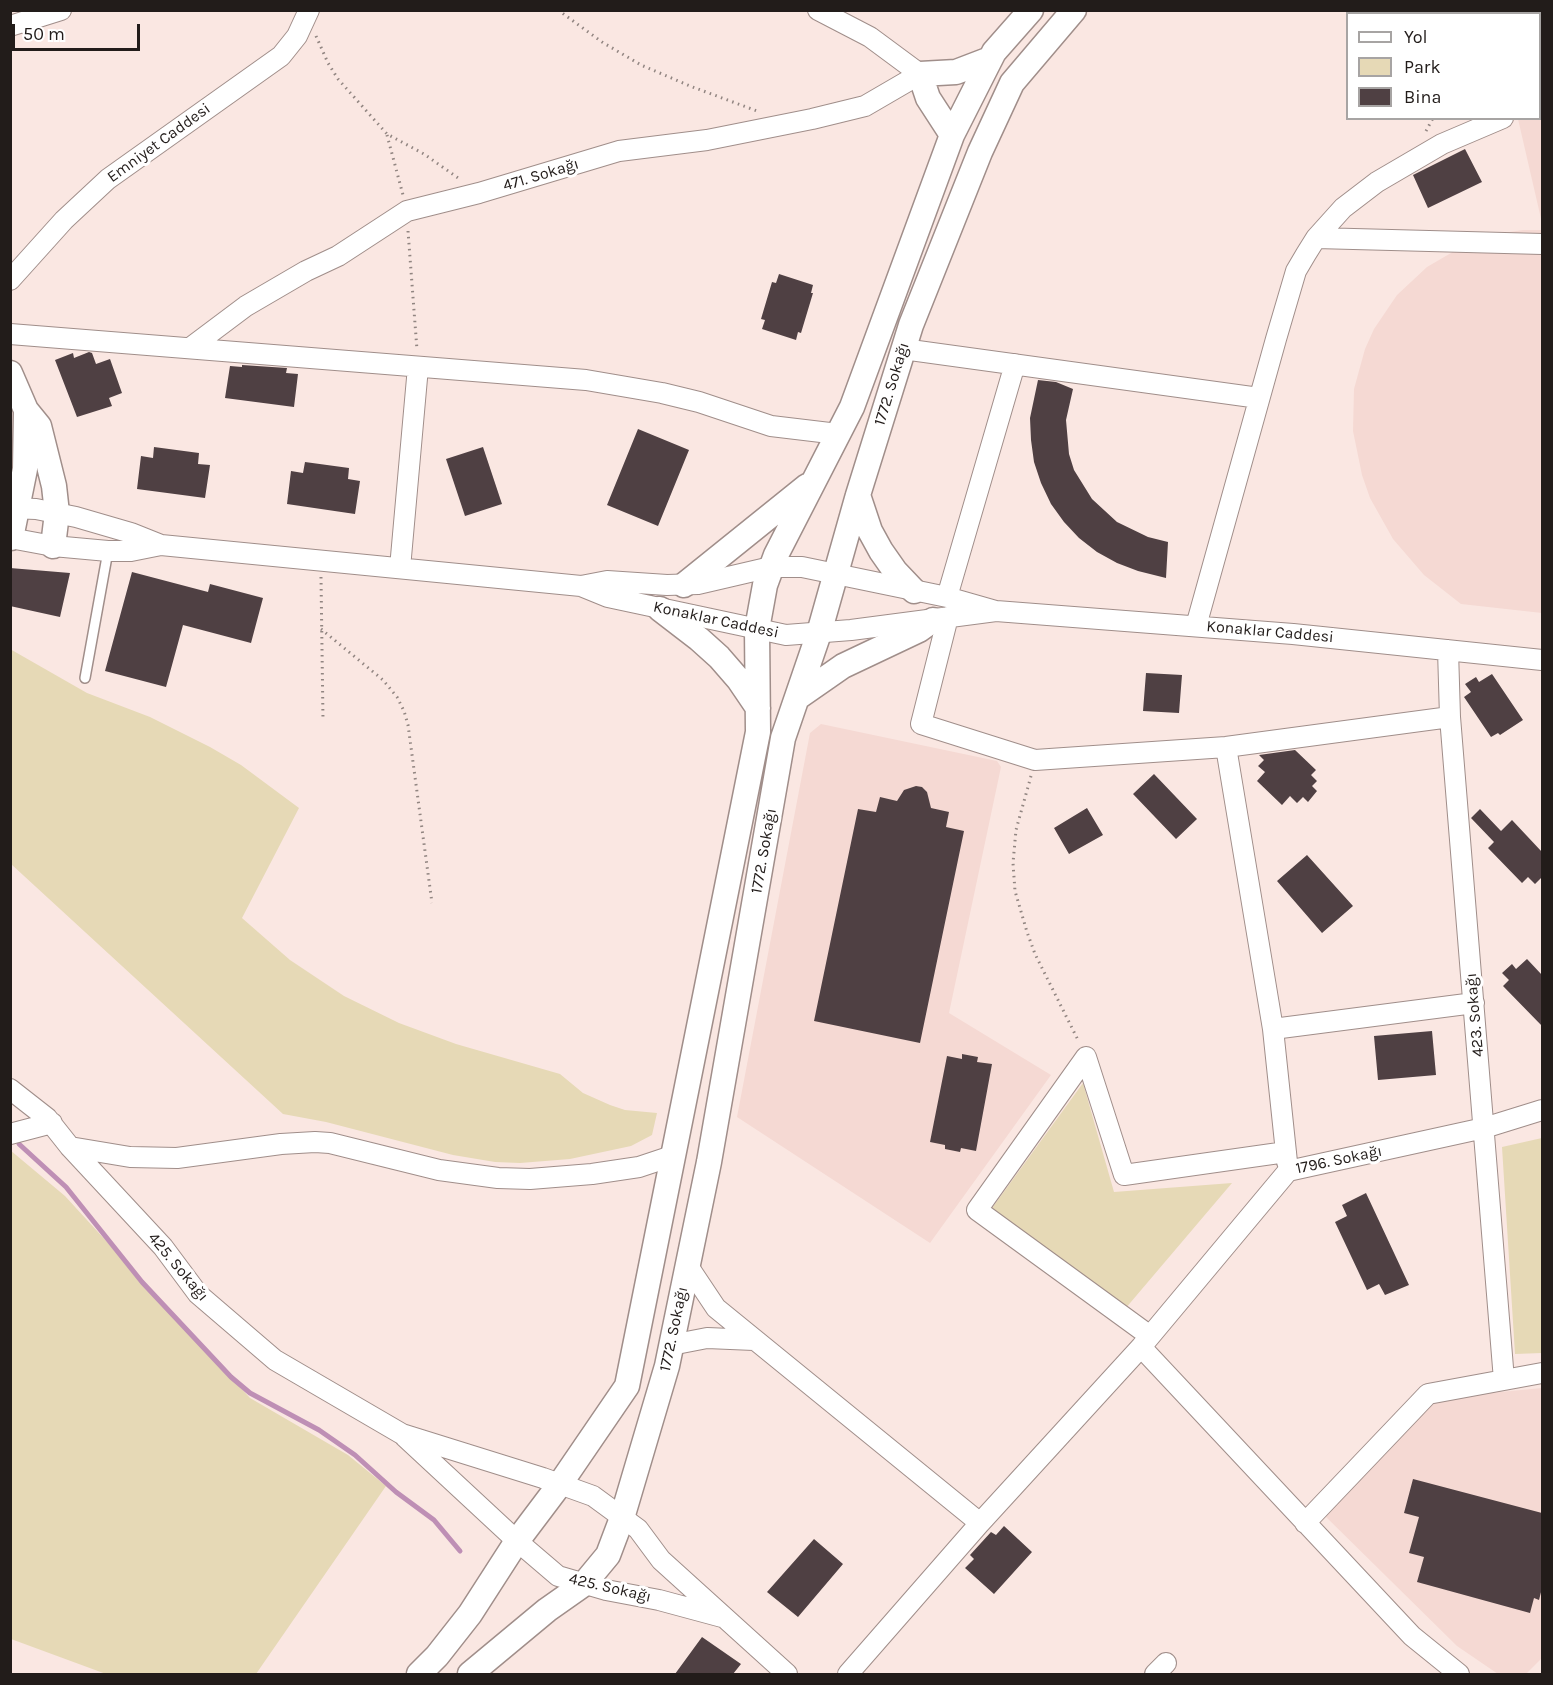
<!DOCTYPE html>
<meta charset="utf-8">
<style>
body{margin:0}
#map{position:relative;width:1553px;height:1685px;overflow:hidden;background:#fae7e2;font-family:Karla,sans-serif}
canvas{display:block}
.frame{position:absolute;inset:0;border:12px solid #221c1a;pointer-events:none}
.legend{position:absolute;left:1346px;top:12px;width:195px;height:108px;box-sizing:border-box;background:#fff;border:2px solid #a7a4a3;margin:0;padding:8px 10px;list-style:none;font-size:18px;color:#221c1a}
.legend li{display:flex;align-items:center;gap:12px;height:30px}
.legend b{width:30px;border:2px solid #a7a4a3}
.scale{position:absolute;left:12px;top:24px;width:128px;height:27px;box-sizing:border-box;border:3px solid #221c1a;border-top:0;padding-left:8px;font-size:18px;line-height:21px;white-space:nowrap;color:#221c1a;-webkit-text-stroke:4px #fff;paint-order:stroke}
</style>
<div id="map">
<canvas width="1553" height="1685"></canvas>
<div class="frame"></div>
<ul class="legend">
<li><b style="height:8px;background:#fff"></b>Yol</li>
<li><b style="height:16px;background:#e6d9b6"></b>Park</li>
<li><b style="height:16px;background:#4f4043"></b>Bina</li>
</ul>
<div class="scale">50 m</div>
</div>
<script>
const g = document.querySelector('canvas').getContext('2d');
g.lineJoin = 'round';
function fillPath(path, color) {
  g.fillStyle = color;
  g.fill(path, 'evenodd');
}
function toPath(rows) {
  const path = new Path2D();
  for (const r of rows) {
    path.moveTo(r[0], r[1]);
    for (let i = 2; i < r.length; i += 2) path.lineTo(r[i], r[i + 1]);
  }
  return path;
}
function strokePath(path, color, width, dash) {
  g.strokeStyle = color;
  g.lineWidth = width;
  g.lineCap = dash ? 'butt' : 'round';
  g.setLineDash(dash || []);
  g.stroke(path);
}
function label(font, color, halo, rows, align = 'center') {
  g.font = font + ' Karla,sans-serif';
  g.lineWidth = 6;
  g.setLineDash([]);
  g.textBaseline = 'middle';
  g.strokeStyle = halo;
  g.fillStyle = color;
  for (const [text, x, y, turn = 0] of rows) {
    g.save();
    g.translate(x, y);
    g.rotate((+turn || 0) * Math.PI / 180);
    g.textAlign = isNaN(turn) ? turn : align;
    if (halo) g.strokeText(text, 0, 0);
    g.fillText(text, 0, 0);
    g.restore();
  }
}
fillPath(toPath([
 [1542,98,1542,223,1518,119,1540,118,1540,99],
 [1523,230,1542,230,1542,613,1461,604,1424,575,1393,539,1370,498,1362,475,1353,431,1354,389,1365,349,1374,329,1397,295,1427,267,1463,246,1503,233],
 [821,724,997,761,1001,767,949,1013,1051,1075,930,1243,737,1117,810,733],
 [1542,1388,1542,1658,1526,1674,1498,1674,1457,1646,1323,1514,1438,1398]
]), '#f5d9d3');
fillPath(toPath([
 [10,649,87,693,150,717,210,747,241,765,299,808,242,918,290,960,344,996,399,1023,456,1044,560,1074,583,1093,610,1105,625,1110,657,1113,652,1135,631,1146,570,1159,520,1163,495,1162,453,1155,326,1122,283,1114,11,864],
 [1083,1083,1114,1192,1232,1183,1125,1309,987,1215],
 [1542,1138,1542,1353,1515,1354,1502,1147],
 [10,1150,65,1196,250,1398,348,1455,386,1486,256,1674,106,1674,11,1639]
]), '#e6d9b6');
strokePath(toPath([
 [19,1144,66,1187,142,1282,231,1377,250,1393,319,1430,355,1455,396,1492,434,1520,460,1551]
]), '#be8fb5', 5);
fillPath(toPath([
 [1465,149,1482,182,1428,208,1413,175],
 [779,274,813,285,811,293,813,293,801,333,798,332,796,340,762,329,765,320,761,319,772,282,776,283],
 [89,352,92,353,96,364,110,359,122,393,109,398,112,406,77,417,55,360,73,353,74,358],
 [242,365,287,368,286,373,298,374,294,407,225,398,230,366,242,367],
 [1038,380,1056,382,1073,389,1066,420,1069,454,1074,470,1092,499,1117,522,1148,537,1168,542,1166,578,1138,571,1117,563,1097,552,1079,538,1064,522,1051,504,1041,483,1034,462,1031,440,1030,418],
 [638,429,689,450,658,526,607,505],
 [154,447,199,453,198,464,210,465,205,498,137,489,141,456,153,458],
 [483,447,502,504,465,516,446,459],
 [305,462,349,468,348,479,360,481,355,514,287,504,291,471,303,473],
 [10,568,70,573,60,617,10,606],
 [132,572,208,592,210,584,263,598,251,643,183,625,166,687,105,671],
 [1146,673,1182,675,1179,713,1143,711],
 [1492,674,1523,720,1500,735,1498,733,1491,737,1464,697,1471,692,1465,684,1476,677,1479,682],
 [1295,750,1316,770,1311,775,1317,781,1312,786,1317,791,1308,802,1303,797,1297,803,1290,796,1282,805,1257,781,1265,772,1258,766,1264,760,1259,755],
 [1154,774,1197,819,1176,839,1133,794],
 [916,786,922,787,927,792,931,808,949,812,946,827,964,831,920,1043,814,1021,858,809,876,812,880,797,897,801,904,790],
 [1087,808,1103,835,1069,854,1054,828],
 [1480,809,1501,831,1512,820,1542,852,1542,877,1535,884,1528,877,1522,883,1488,848,1494,842,1471,818],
 [1307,855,1353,906,1322,933,1277,881],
 [1527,959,1542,975,1542,1026,1503,986,1509,980,1502,973,1512,964,1516,969],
 [1432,1031,1436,1075,1378,1080,1374,1036],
 [962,1054,978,1057,977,1062,992,1064,976,1151,961,1148,960,1152,945,1149,945,1145,930,1142,947,1056,962,1059],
 [1366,1193,1409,1285,1385,1295,1379,1284,1367,1290,1335,1222,1347,1216,1342,1205],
 [1413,1479,1542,1513,1542,1588,1539,1600,1534,1598,1530,1613,1417,1582,1424,1557,1409,1553,1419,1517,1404,1513],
 [1004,1526,1032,1552,994,1594,965,1568,974,1559,970,1555,991,1532,996,1535],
 [814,1539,843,1564,798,1617,767,1592],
 [702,1637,741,1664,733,1674,675,1674]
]), '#4f4043');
const service = toPath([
 [85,678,108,551]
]);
const minor = toPath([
 [10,26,61,10],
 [1540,103,1542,102],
 [1316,238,1542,244],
 [10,280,64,220,108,179,281,56,297,36,309,10],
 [10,334,586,380,662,393,699,402,771,426,838,434],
 [190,348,246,306,306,271,338,256,407,211,479,193,619,151,707,140,812,119,865,106,920,74,870,37,818,10],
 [903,349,1259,398],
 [10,508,36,509,76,517,131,533,161,545],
 [10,538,53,546,108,551,131,551,161,545,581,586,607,581,667,585,698,584,771,567,802,567,947,597,996,611],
 [400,568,418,367],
 [581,586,608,597,786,635,851,630,996,611,1293,634,1542,660],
 [947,597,1015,364],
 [948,617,921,724,1035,760,1226,747,1450,717],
 [1196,626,1276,339,1296,271,1306,254,1316,238,1343,208,1377,182,1442,144,1503,118],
 [1448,650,1450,717,1504,1380],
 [1226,747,1273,1029,1287,1162],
 [1273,1029,1474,1003],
 [10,1089,47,1118,70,1147,163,1247,198,1294,275,1360,402,1434,543,1478,593,1496,638,1529,661,1560,787,1674],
 [10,1134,52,1123],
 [70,1147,130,1157,177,1158,281,1144,315,1142,330,1143,439,1170,498,1178,530,1179,592,1174,639,1167,672,1156],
 [688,1266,716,1308,980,1523],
 [1150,1336,977,1210,1086,1057,1124,1175,1286,1152],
 [671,1345,707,1338,754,1340],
 [1141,1347,1412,1636,1459,1674],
 [405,1437,517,1541,558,1576,606,1590,659,1600,722,1617],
 [1305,1523,1428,1394,1542,1373],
 [848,1674,980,1523,1141,1347,1288,1171,1484,1128,1542,1110],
 [1155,1674,1166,1663]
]);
const tertiary = toPath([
 [952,135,928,98,920,74,956,72,990,59],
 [10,373,26,410,39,426,54,486,57,513,53,546],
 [858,495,870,531,881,551,895,571,914,591],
 [11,538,25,469,26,412],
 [684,585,807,486],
 [660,609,699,639,719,657,739,680,758,708],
 [797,698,843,666,919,630,933,620],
 [419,1674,437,1656,470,1614,517,1541,560,1484,627,1386,758,732,757,629,765,585,776,555,852,407,952,135,994,52,1031,10],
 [470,1674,547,1610,584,1584,608,1555,622,1518,667,1366,709,1162,783,738,819,633,858,495,911,325,980,152,1012,83,1074,10]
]);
strokePath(service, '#a08e8a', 12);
strokePath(minor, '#a08e8a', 22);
strokePath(tertiary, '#a08e8a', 27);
strokePath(toPath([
 [558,10,602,42,641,65,690,86,757,111],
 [1485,14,1486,10],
 [316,36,328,63,338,79,387,134,424,154,461,180],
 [1426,131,1433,118],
 [387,135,403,195],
 [408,231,417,350],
 [321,577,323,720],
 [321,629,383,680,397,697,404,711,408,725,432,903],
 [1031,776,1016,830,1013,863,1015,891,1027,932,1035,954,1079,1042]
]), '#918581', 3, [1.5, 4.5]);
strokePath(service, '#fff', 9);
strokePath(minor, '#fff', 20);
strokePath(tertiary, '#fff', 24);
label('16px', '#221c1a', '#fff', [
 ["Emniyet Caddesi",159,143,-36],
 ["471. Sokağı",541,175,-17],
 ["1772. Sokağı",892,384,-73],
 ["Konaklar Caddesi",716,620,12],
 ["Konaklar Caddesi",1270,632,5],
 ["1772. Sokağı",764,851,-80],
 ["423. Sokağı",1475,1015,-95],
 ["1796. Sokağı",1339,1160,-12],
 ["425. Sokağı",178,1267,50],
 ["1772. Sokağı",674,1329,-78],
 ["425. Sokağı",610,1588,13]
]);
</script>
